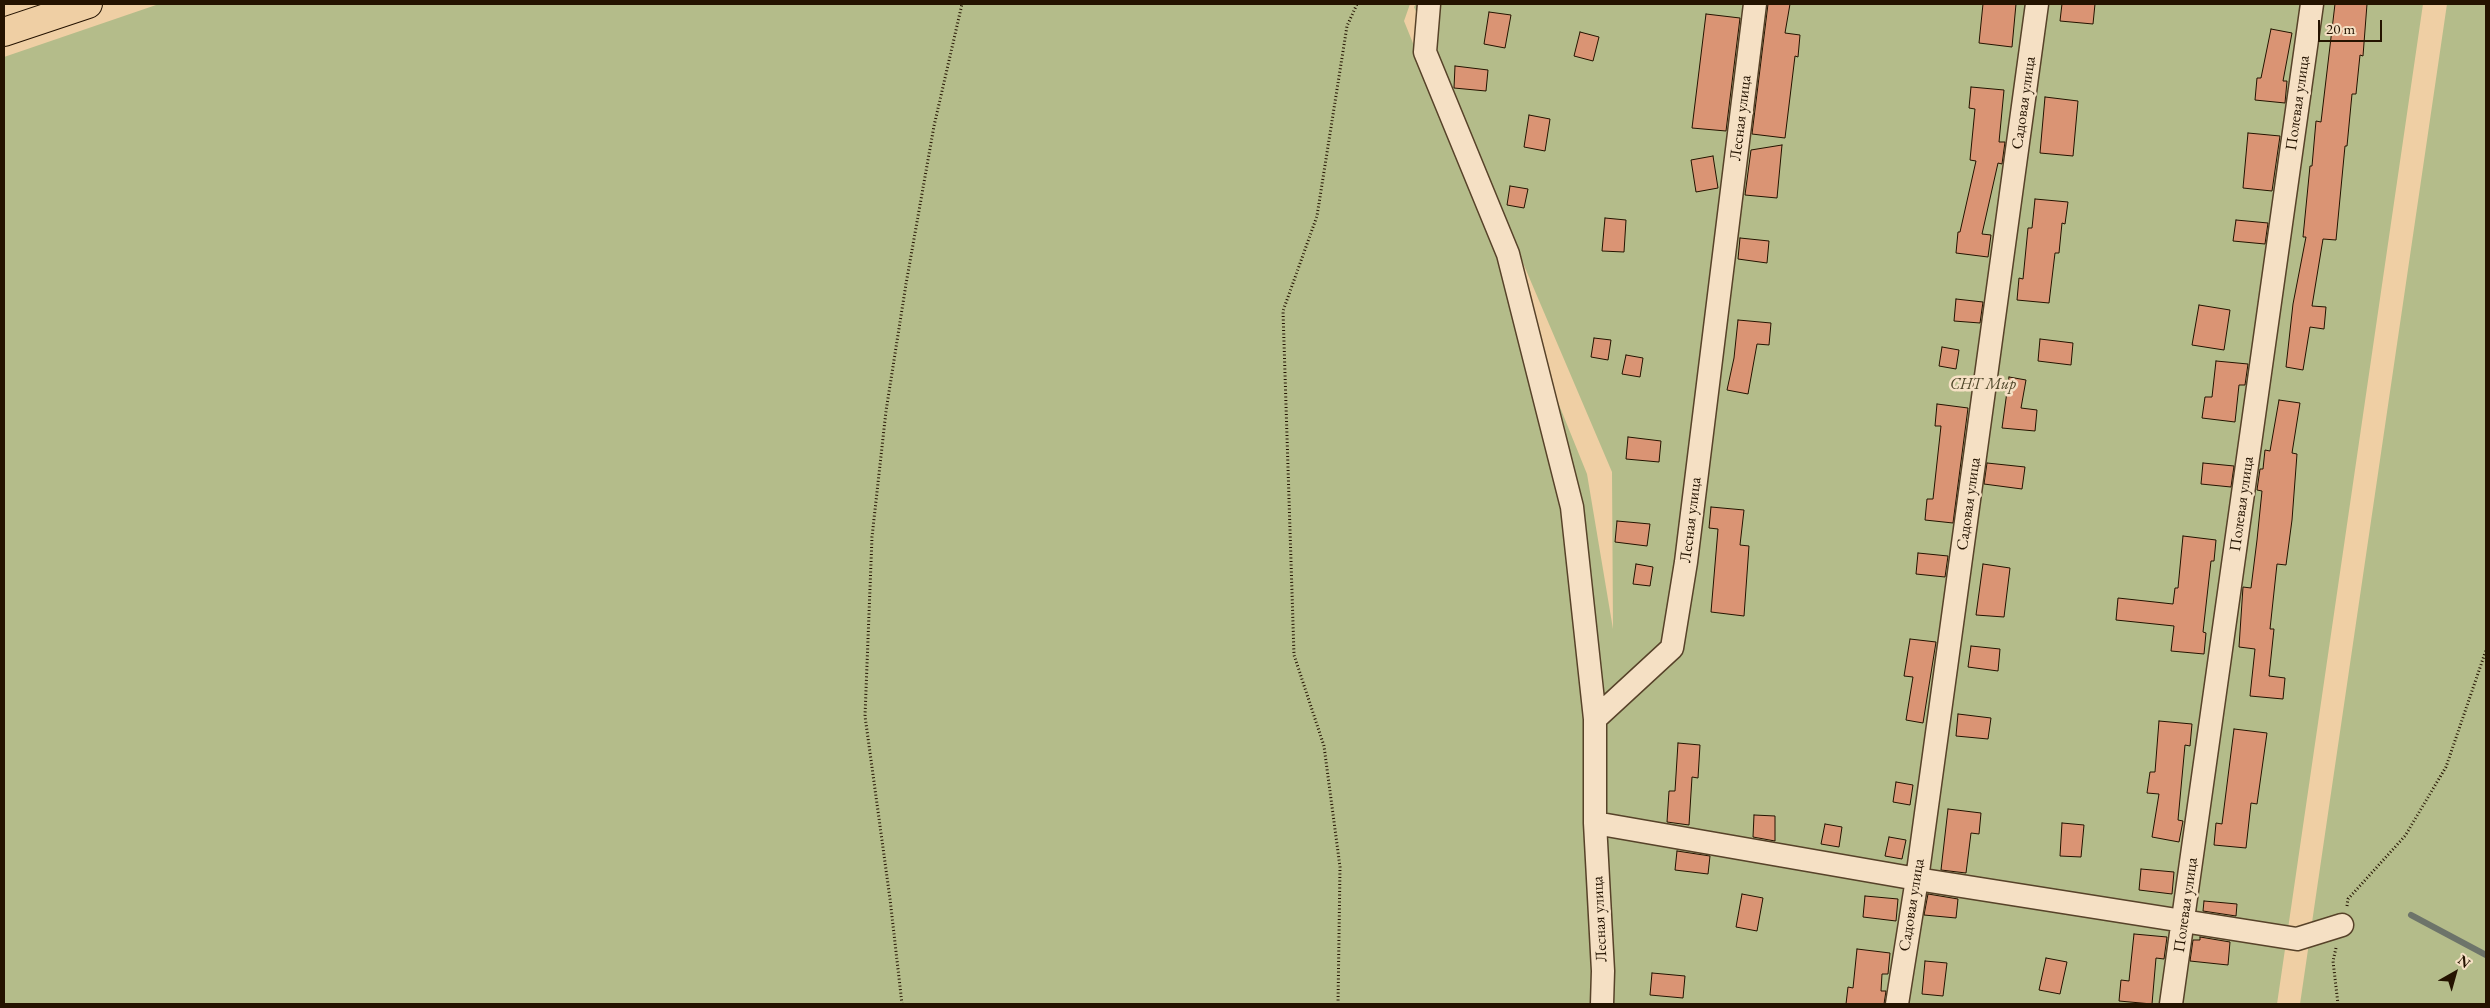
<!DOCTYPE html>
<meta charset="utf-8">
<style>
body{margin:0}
#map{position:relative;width:2490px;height:1008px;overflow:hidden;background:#efcfa4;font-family:"EB Garamond",serif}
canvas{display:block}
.frame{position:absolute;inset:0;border:5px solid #241300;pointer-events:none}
.north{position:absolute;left:2430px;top:948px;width:50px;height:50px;-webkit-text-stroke:4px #f5e0c4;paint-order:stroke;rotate:38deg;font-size:14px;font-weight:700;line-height:20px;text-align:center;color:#241300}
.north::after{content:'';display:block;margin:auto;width:18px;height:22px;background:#241300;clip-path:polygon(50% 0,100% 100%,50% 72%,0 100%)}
.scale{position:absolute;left:2318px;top:20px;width:64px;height:22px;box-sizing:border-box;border:2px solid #241300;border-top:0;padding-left:6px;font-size:15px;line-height:18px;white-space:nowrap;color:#241300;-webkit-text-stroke:4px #f5e0c4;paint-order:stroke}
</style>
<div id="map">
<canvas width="2490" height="1008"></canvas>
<div class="frame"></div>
<div class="north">N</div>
<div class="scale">20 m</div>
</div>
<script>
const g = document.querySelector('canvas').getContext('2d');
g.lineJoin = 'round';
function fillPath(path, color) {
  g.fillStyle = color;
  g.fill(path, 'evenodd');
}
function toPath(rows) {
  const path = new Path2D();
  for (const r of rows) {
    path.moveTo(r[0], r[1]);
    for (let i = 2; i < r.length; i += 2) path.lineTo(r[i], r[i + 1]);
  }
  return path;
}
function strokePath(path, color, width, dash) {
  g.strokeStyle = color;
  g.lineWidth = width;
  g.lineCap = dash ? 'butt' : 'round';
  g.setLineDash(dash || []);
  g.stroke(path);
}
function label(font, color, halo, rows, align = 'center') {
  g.font = font + ' "EB Garamond",serif';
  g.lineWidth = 5;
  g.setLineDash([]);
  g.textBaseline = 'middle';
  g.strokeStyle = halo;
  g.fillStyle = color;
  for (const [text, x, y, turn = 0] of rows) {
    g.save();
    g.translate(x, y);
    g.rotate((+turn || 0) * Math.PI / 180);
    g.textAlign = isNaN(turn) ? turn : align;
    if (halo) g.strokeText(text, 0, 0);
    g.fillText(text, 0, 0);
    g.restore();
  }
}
fillPath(toPath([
 [159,4,1410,4,1404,21,1587,474,1613,629,1612,472,1414,7,1416,4,2423,4,2277,1004,4,1004,4,57],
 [2447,4,2486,4,2486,1004,2300,1004]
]), '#b4bc8a');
strokePath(toPath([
 [2411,915,2486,955]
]), '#6d746a', 6);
const building = toPath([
 [1768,4,1790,4,1785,33,1800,35,1798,57,1795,56,1785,138,1752,134,1768,4],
 [1983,4,2016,4,2012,47,1979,43,1983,4],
 [2062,4,2095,4,2093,24,2060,21,2062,4],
 [2335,4,2367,4,2363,56,2360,55,2356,94,2352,94,2347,146,2345,146,2336,240,2323,239,2312,306,2326,307,2324,329,2310,327,2303,370,2286,367,2293,304,2306,237,2303,237,2310,166,2312,166,2316,121,2321,122,2335,4],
 [1489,12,1511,15,1505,48,1484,44,1489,12],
 [1706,14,1740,18,1726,131,1692,128,1706,14],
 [2271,29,2292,33,2283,81,2287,81,2285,103,2255,100,2257,78,2261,78,2271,29],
 [1580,32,1599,37,1593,61,1574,56,1580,32],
 [1455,66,1488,70,1486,91,1454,88,1455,66],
 [1971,87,2004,90,1999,142,2005,142,2002,164,1998,163,1982,234,1991,235,1988,257,1956,253,1958,232,1960,232,1976,161,1970,160,1975,109,1969,108,1971,87],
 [2045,97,2078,101,2073,156,2040,153,2045,97],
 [1529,115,1550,119,1545,151,1524,147,1529,115],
 [2248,133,2280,136,2272,191,2243,188,2248,133],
 [1782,145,1777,198,1745,195,1751,150,1782,145],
 [1713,156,1718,188,1696,192,1691,160,1713,156],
 [1510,186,1528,189,1524,208,1507,205,1510,186],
 [2035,199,2068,202,2065,224,2062,223,2059,253,2055,253,2049,303,2017,300,2019,278,2023,279,2028,228,2032,228,2035,199],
 [1605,218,1626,220,1624,252,1602,251,1605,218],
 [2236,220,2268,223,2265,244,2233,241,2236,220],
 [1740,238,1769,241,1767,263,1738,259,1740,238],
 [1956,299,1983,302,1980,323,1954,321,1956,299],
 [2199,305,2230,310,2224,350,2192,345,2199,305],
 [1738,320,1771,323,1769,345,1757,344,1748,394,1727,390,1734,358,1738,320],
 [1594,338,1611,340,1608,360,1591,357,1594,338],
 [2040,339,2073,343,2071,365,2038,361,2040,339],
 [1942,347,1959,350,1956,369,1939,366,1942,347],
 [1626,355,1643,358,1640,377,1622,374,1626,355],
 [2216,361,2248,364,2245,385,2239,385,2235,422,2202,418,2205,397,2212,397,2216,361],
 [2009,377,2026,380,2021,408,2037,410,2035,431,2002,428,2009,377],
 [2279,400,2300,403,2292,453,2297,454,2292,520,2286,565,2277,564,2270,629,2274,629,2269,676,2285,678,2283,699,2250,696,2255,649,2239,647,2243,587,2251,588,2257,540,2262,491,2257,490,2260,469,2263,469,2265,450,2270,451,2279,400],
 [1937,404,1968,408,1953,523,1925,520,1927,499,1933,499,1941,426,1935,426,1937,404],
 [1628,437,1661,441,1659,462,1626,459,1628,437],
 [1987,463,2025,467,2022,489,1984,484,1987,463],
 [2203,463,2234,466,2231,487,2201,484,2203,463],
 [1711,507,1744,510,1740,545,1749,546,1744,616,1711,612,1718,529,1709,528,1711,507],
 [1617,521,1650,524,1647,546,1615,542,1617,521],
 [2183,536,2216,540,2214,561,2211,561,2203,632,2206,633,2204,654,2171,651,2174,626,2116,620,2118,598,2173,604,2175,588,2178,588,2183,536],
 [1918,553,1948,556,1945,577,1916,574,1918,553],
 [1636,564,1653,567,1650,586,1633,584,1636,564],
 [1983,564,2010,568,2004,617,1976,615,1983,564],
 [1910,639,1936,642,1923,723,1906,720,1913,677,1904,676,1910,639],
 [1971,646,2000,649,1998,671,1968,667,1971,646],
 [1958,714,1991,718,1988,739,1956,736,1958,714],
 [2159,721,2192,724,2190,746,2185,745,2178,820,2183,821,2179,842,2152,837,2159,794,2147,793,2150,772,2155,772,2159,721],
 [2234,729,2267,733,2257,804,2251,803,2246,848,2214,845,2216,823,2222,824,2234,729],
 [1678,743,1700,745,1698,778,1692,777,1689,825,1667,822,1669,791,1675,791,1678,743],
 [1896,782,1913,785,1910,805,1893,802,1896,782],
 [1948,809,1981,813,1979,834,1971,833,1966,873,1941,870,1948,809],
 [1754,815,1775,816,1775,841,1753,837,1754,815],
 [2062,823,2084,825,2081,857,2060,856,2062,823],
 [1825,824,1842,827,1839,847,1821,844,1825,824],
 [1889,837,1906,840,1902,859,1885,856,1889,837],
 [1677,851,1710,856,1708,874,1675,870,1677,851],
 [2141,869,2174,872,2172,894,2139,890,2141,869],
 [1742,894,1763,898,1757,931,1736,927,1742,894],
 [1928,894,1958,899,1956,918,1924,915,1928,894],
 [1865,896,1898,899,1896,921,1863,917,1865,896],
 [2204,901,2237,904,2236,916,2203,911,2204,901],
 [2134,934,2167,937,2164,959,2156,958,2152,1004,2119,1001,2121,980,2129,981,2134,934],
 [2200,937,2230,942,2228,965,2190,961,2193,940,2200,940,2200,937],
 [1857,949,1890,953,1888,974,1882,974,1881,991,1886,991,1884,1004,1846,1004,1848,987,1853,988,1857,949],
 [2046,958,2067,962,2060,994,2039,990,2046,958],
 [1925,961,1947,963,1943,996,1922,994,1925,961],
 [1652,973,1685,976,1683,998,1650,995,1652,973]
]);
fillPath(building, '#da9474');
strokePath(building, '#241300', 1);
const minor = toPath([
 [1429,4,1425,52,1508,254,1572,507,1595,719],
 [1595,823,1917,879,2297,939,2342,925],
 [1602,1004,1603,971,1595,823,1595,719,1672,648,1686,562,1755,4],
 [1897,1004,1917,879,2037,4],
 [2171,1004,2312,4]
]);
const major = toPath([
 [4,32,88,4]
]);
strokePath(minor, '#574229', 25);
strokePath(major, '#241300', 30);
strokePath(toPath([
 [2347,906,2348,899,2405,836,2446,767,2486,650],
 [2336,948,2333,961,2338,1004],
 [902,1004,890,899,865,716,872,537,886,411,906,284,934,126,962,4],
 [1338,1004,1340,867,1324,746,1294,655,1283,311,1317,216,1347,26,1357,4]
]), '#241300', 3, [1, 2.5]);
strokePath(minor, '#f5e0c4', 22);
strokePath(major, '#efcfa4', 28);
label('16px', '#241300', '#f5e0c4', [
 ["Садовая улица",2024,103,-82],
 ["Полевая улица",2298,103,-82],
 ["Лесная улица",1741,118,-83],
 ["Садовая улица",1969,504,-82],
 ["Полевая улица",2242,504,-82],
 ["Лесная улица",1691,520,-83],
 ["Садовая улица",1912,905,-81],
 ["Полевая улица",2186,905,-82],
 ["Лесная улица",1600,919,-93]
]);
label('italic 16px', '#4f4629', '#f5e0c4', [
 ["СНТ Мир",1983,385]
]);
</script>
